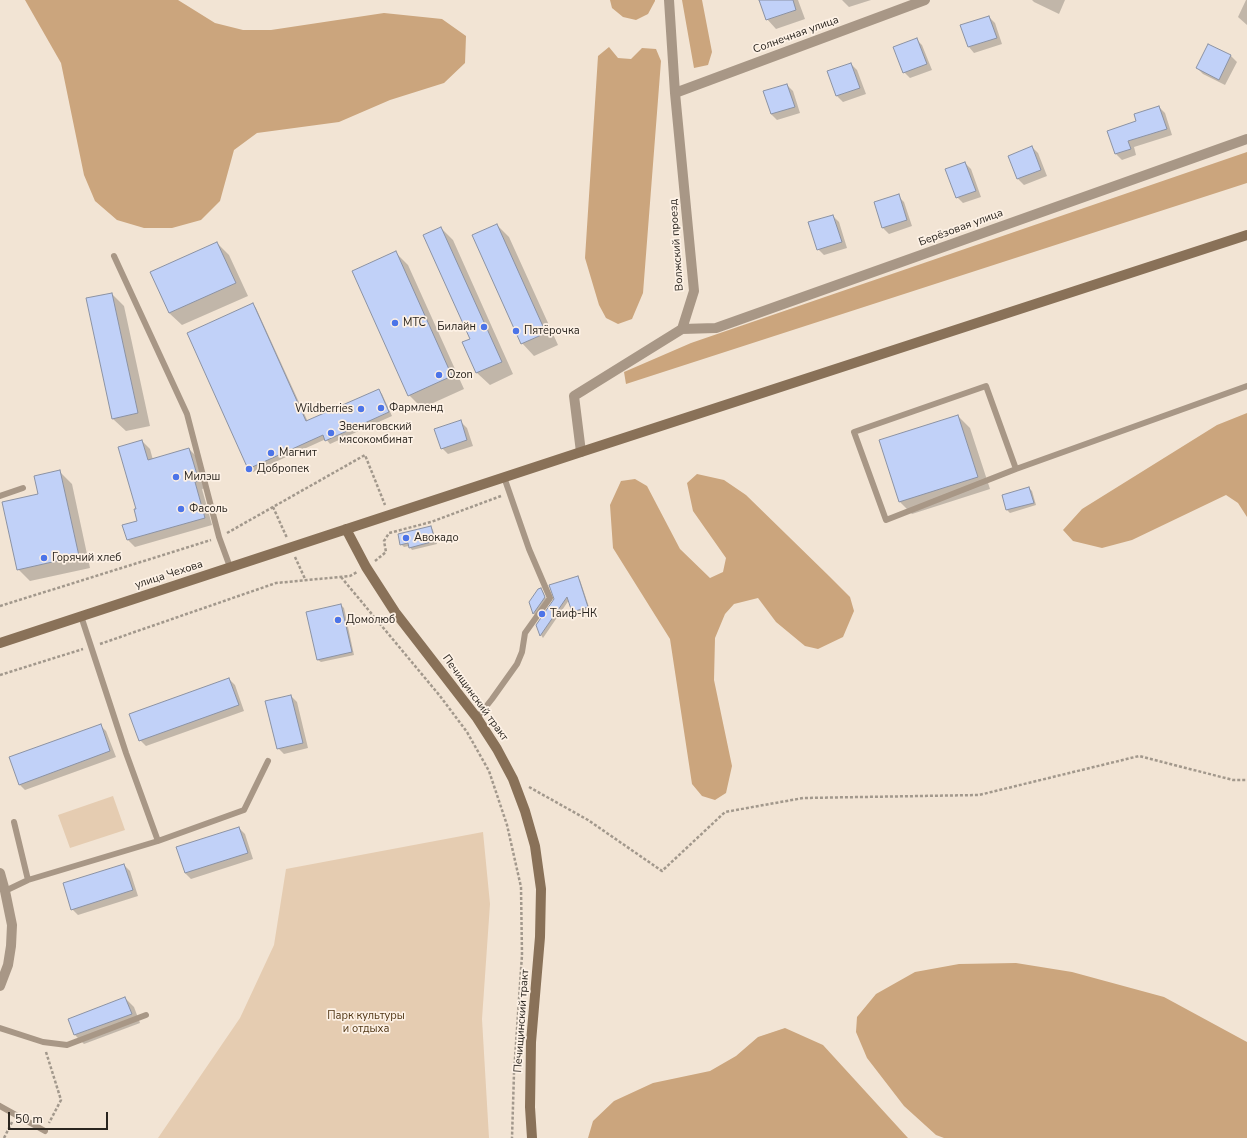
<!DOCTYPE html>
<meta charset="utf-8">
<style>
body{margin:0}
#map{position:relative;width:1247px;height:1138px;overflow:hidden;background:#f2e4d4;font-family:"Nunito Sans",sans-serif}
canvas{display:block}
.scale{position:absolute;left:8px;top:1112px;width:100px;height:18px;box-sizing:border-box;border:2px solid #2a251f;border-top:0;padding-left:5px;font-size:12px;line-height:14px;white-space:nowrap;color:#2a251f;-webkit-text-stroke:3px #fdf1e5;paint-order:stroke}
</style>
<div id="map">
<canvas width="1247" height="1138"></canvas>
<div class="scale">50 m</div>
</div>
<script>
const g = document.querySelector('canvas').getContext('2d');
g.lineJoin = 'round';
function fillPath(path, color) {
  g.fillStyle = color;
  g.fill(path, 'evenodd');
}
function toPath(rows) {
  const path = new Path2D();
  for (const r of rows) {
    path.moveTo(r[0], r[1]);
    for (let i = 2; i < r.length; i += 2) path.lineTo(r[i], r[i + 1]);
  }
  return path;
}
function strokePath(path, color, width, dash) {
  g.strokeStyle = color;
  g.lineWidth = width;
  g.lineCap = dash ? 'butt' : 'round';
  g.setLineDash(dash || []);
  g.stroke(path);
}
function label(font, color, halo, rows, align = 'center') {
  g.font = font + ' "Nunito Sans",sans-serif';
  g.lineWidth = 3.5;
  g.setLineDash([]);
  g.textBaseline = 'middle';
  g.strokeStyle = halo;
  g.fillStyle = color;
  for (const [text, x, y, turn = 0] of rows) {
    g.save();
    g.translate(x, y);
    g.rotate((+turn || 0) * Math.PI / 180);
    g.textAlign = isNaN(turn) ? turn : align;
    if (halo) g.strokeText(text, 0, 0);
    g.fillText(text, 0, 0);
    g.restore();
  }
}
fillPath(toPath([
 [113,796,125,830,70,848,58,815],
 [483,832,490,904,482,1019,489,1138,158,1138,240,1018,274,945,286,869]
]), '#e5ccb1');
fillPath(toPath([
 [25,0,178,0,215,23,243,30,271,30,384,13,442,19,466,36,465,63,444,83,390,100,339,122,257,133,234,150,220,201,201,220,172,228,144,228,117,220,95,201,84,175,61,63],
 [610,0,655,0,655,1,648,14,636,20,623,17,612,8],
 [682,0,702,0,712,52,708,65,694,68],
 [609,47,618,58,631,59,642,48,656,49,661,61,643,293,632,319,618,324,606,318,599,305,585,258,598,56],
 [1247,152,1247,183,626,384,624,372,691,343],
 [1247,413,1247,517,1238,503,1226,495,1132,540,1102,548,1073,541,1063,530,1082,509,1217,425],
 [697,474,724,480,746,495,829,576,850,597,854,611,843,637,818,649,805,646,776,622,758,598,734,604,725,614,715,638,714,680,732,766,726,793,715,800,702,796,692,784,670,639,613,548,610,505,621,481,635,479,647,486,680,549,710,578,723,572,726,558,693,511,687,483],
 [1016,963,1072,972,1164,997,1247,1042,1247,1138,944,1138,936,1135,904,1106,867,1058,856,1032,857,1017,876,994,915,972,959,964],
 [785,1028,823,1045,908,1138,588,1138,593,1121,614,1101,653,1083,710,1071,736,1056,758,1037]
]), '#cba57d');
fillPath(toPath([
 [760,0,798,0,805,19,776,29,767,19],
 [842,0,871,0,849,7],
 [1032,0,1065,0,1059,14,1034,2],
 [1246,0,1247,0,1247,25,1238,17],
 [989,17,995,23,1002,44,974,53,969,47],
 [916,39,922,45,932,70,910,78,904,72],
 [1208,45,1231,56,1237,62,1225,85,1203,74,1197,68],
 [851,64,857,70,866,94,843,102,837,96,829,71],
 [787,85,793,91,800,113,777,120,771,114,764,92],
 [1159,107,1165,113,1172,135,1134,147,1136,155,1122,160,1116,154,1108,131,1137,121],
 [1032,147,1038,153,1047,176,1024,185,1018,179,1009,156],
 [965,163,971,169,981,197,963,203,957,197],
 [898,196,904,202,912,226,889,234,883,228],
 [833,216,839,222,847,248,824,255,818,249],
 [497,225,509,237,558,345,534,356,522,343],
 [441,228,453,240,513,374,490,385,477,373,464,342,471,339],
 [217,243,229,255,248,296,182,325,169,313,151,273],
 [396,253,408,265,464,389,422,408,409,395,353,272],
 [112,294,124,306,150,426,126,431,113,419],
 [253,304,256,308,308,422,378,390,382,394,392,416,330,444,326,439,253,472,249,468],
 [958,416,970,428,990,489,912,514,900,502],
 [461,422,467,428,473,446,448,454,442,448],
 [142,441,150,449,153,460,189,449,197,457,206,488,202,489,212,525,135,547,128,540,138,521,137,509],
 [59,471,72,484,90,568,30,581,18,569,39,495],
 [1029,488,1032,491,1036,505,1010,513,1007,510,1003,496],
 [431,527,433,530,437,544,412,550,409,546,404,547,401,544],
 [577,577,580,580,590,610,576,615,573,612,569,600,543,638,541,635,537,625],
 [541,589,543,592,547,601,536,616,534,614,530,603],
 [341,605,344,608,354,655,321,662,318,660],
 [229,679,235,685,244,711,146,746,140,740],
 [291,696,297,702,308,748,284,754,278,748],
 [100,725,106,731,116,757,25,790,19,784],
 [239,828,245,834,253,859,191,879,185,873,177,847],
 [124,865,130,871,138,896,78,915,72,909],
 [125,998,134,1007,140,1023,84,1044,75,1035]
]), '#0003');
const building = toPath([
 [759,0,793,0,796,10,766,20,759,0],
 [989,16,997,38,968,47,960,25,989,16],
 [917,38,927,64,903,73,893,47,917,38],
 [1208,44,1231,55,1219,80,1196,68,1208,44],
 [851,63,860,88,836,96,827,71,851,63],
 [787,84,795,107,771,114,763,91,787,84],
 [1159,106,1167,129,1128,141,1131,149,1115,154,1107,131,1136,121,1134,114,1159,106],
 [1032,146,1041,170,1017,179,1008,156,1032,146],
 [965,162,976,191,956,198,945,169,965,162],
 [899,194,907,220,882,228,874,202,899,194],
 [833,215,842,242,817,250,808,222,833,215],
 [497,224,546,333,521,344,472,235,497,224],
 [441,227,502,362,476,373,462,342,470,339,423,235,441,227],
 [217,242,236,283,169,313,150,272,217,242],
 [396,251,452,376,408,396,352,271,396,251],
 [112,293,138,413,112,419,86,298,112,293],
 [253,303,306,421,379,389,389,412,325,441,323,435,248,469,187,333,253,303],
 [958,415,978,477,899,502,879,440,958,415],
 [461,420,467,440,441,449,434,429,461,420],
 [142,440,148,460,189,448,199,481,195,482,205,518,127,540,122,525,137,521,134,509,136,509,118,447,142,440],
 [60,470,79,556,17,570,2,502,38,494,34,476,60,470],
 [1029,487,1034,503,1006,510,1002,495,1029,487],
 [431,526,435,541,409,548,408,543,400,545,398,534,431,526],
 [578,576,588,607,572,612,567,597,540,636,536,625,554,599,549,585,578,576],
 [541,588,545,597,533,614,529,602,538,589,541,588],
 [341,604,352,652,317,660,306,612,341,604],
 [229,678,239,705,139,741,129,714,229,678],
 [291,695,303,743,277,749,265,701,291,695],
 [101,724,110,751,19,785,9,757,101,724],
 [239,827,248,853,185,873,176,847,239,827],
 [124,864,133,890,71,910,63,883,124,864],
 [125,997,132,1014,74,1035,68,1019,125,997]
]);
fillPath(building, '#c1d1f8');
strokePath(building, '#8b92a3', 1);
strokePath(toPath([
 [273,507,287,538],
 [227,533,365,455,385,505],
 [295,557,306,581],
 [375,561,386,552,384,541,389,533,431,522,501,496],
 [341,577,440,696,467,732,489,771,507,825,521,887,522,955,514,1073,512,1138],
 [0,606,211,540],
 [100,644,276,583,350,576,357,572],
 [0,675,83,649],
 [529,787,588,820,662,871,725,812,803,798,979,795,1139,756,1233,780,1247,780],
 [46,1052,61,1100,49,1123],
 [4,1138,12,1122]
]), '#a2988c', 2.5, [3, 2]);
strokePath(toPath([
 [114,256,187,414,219,537,230,567],
 [1016,469,986,386,854,432,886,520,1016,469,1247,386],
 [0,496,23,488],
 [477,718,492,699,517,664,522,652,525,633,550,598,529,549,504,477],
 [14,822,28,880],
 [158,841,244,810,268,761],
 [5,891,28,880,158,841,126,753,81,616],
 [0,1028,43,1042,67,1045,146,1015],
 [0,1106,45,1131]
]), '#a89786', 6);
strokePath(toPath([
 [675,93,925,0],
 [682,329,716,328,1247,139],
 [581,452,574,396,682,329,694,291,675,93,669,0],
 [0,873,5,891,12,925,11,946,8,965,0,986]
]), '#a89786', 10);
strokePath(toPath([
 [346,529,366,567,395,612,477,718,497,749,513,779,525,811,535,846,541,889,540,937,531,1042,530,1107,532,1138],
 [0,643,581,452,1247,235]
]), '#897158', 10);
for (const [x, y, r, color] of [
 [395,323,4,"#4c74e8"],
 [484,327,4,"#4c74e8"],
 [516,331,4,"#4c74e8"],
 [439,375,4,"#4c74e8"],
 [381,408,4,"#4c74e8"],
 [361,409,4,"#4c74e8"],
 [331,433,4,"#4c74e8"],
 [271,453,4,"#4c74e8"],
 [249,469,4,"#4c74e8"],
 [176,477,4,"#4c74e8"],
 [181,509,4,"#4c74e8"],
 [406,538,4,"#4c74e8"],
 [44,558,4,"#4c74e8"],
 [542,614,4,"#4c74e8"],
 [338,620,4,"#4c74e8"]
]) {
  const dot = new Path2D();
  dot.arc(x, y, r, 0, 2 * Math.PI);
  g.fillStyle = color;
  g.fill(dot);
  strokePath(dot, '#fdf1e5', 1.5);
}
label('11px', '#2a251f', '#fdf1e5', [
 ["Солнечная улица",796,35,-20],
 ["Берёзовая улица",961,228,-20],
 ["Волжский проезд",677,245,-94],
 ["улица Чехова",169,575,-18],
 ["Печищинский тракт",475,698,54],
 ["Печищинский тракт",522,1021,-86]
]);
label('11px', '#2a251f', '#fdf1e5', [
 ["МТС",403,323],
 ["Билайн",476,327,"right"],
 ["Пятёрочка",524,331],
 ["Ozon",447,375],
 ["Фармленд",389,408],
 ["Wildberries",353,409,"right"],
 ["Звениговский",339,427],
 ["мясокомбинат",339,440],
 ["Магнит",279,453],
 ["Добропек",257,469],
 ["Милэш",184,477],
 ["Фасоль",189,509],
 ["Авокадо",414,538],
 ["Горячий хлеб",52,558],
 ["Таиф-НК",550,614],
 ["Домолюб",346,620]
], 'left');
label('11px', '#503615', '#fdf1e5', [
 ["Парк культуры",366,1016],
 ["и отдыха",366,1029]
]);
</script>
